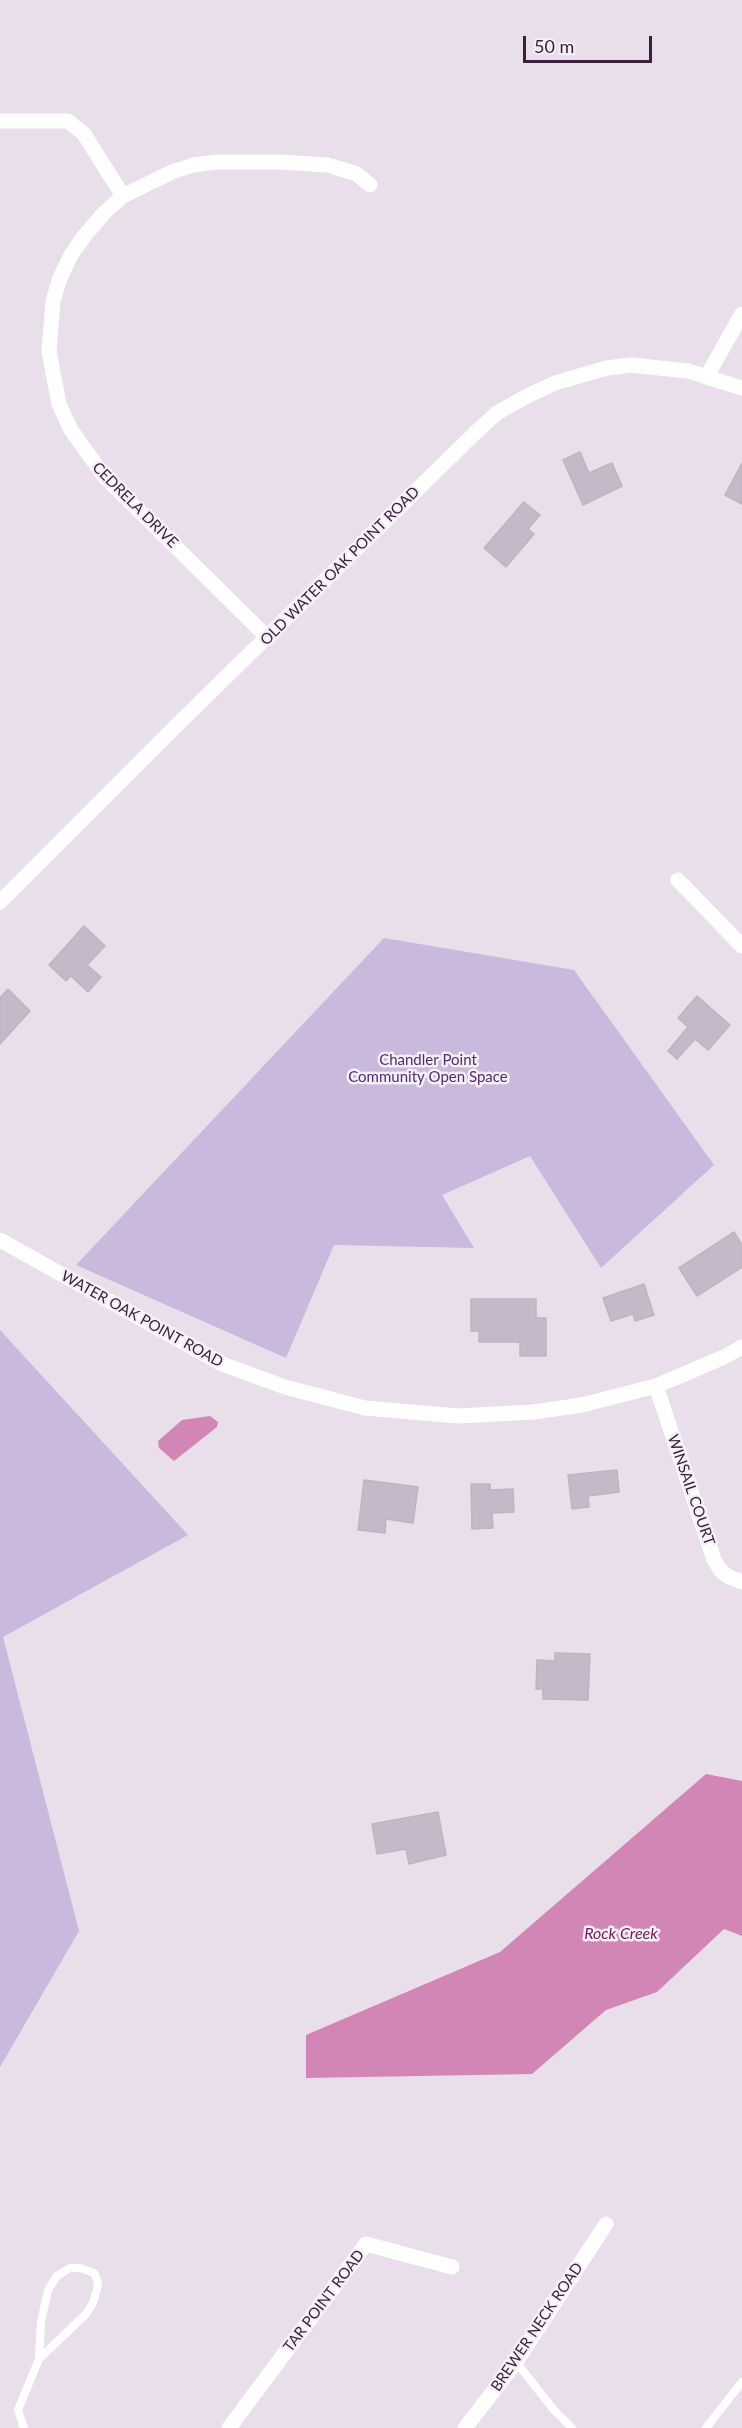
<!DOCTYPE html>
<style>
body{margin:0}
#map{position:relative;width:742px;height:2428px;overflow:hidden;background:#e8dfeb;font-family:Lato,sans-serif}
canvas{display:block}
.scale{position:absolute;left:523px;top:36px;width:129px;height:27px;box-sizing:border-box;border:3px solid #3a203c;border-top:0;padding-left:8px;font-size:18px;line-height:21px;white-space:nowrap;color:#3a203c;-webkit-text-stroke:4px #f5f0f8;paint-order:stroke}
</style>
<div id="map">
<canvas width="742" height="2428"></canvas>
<div class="scale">50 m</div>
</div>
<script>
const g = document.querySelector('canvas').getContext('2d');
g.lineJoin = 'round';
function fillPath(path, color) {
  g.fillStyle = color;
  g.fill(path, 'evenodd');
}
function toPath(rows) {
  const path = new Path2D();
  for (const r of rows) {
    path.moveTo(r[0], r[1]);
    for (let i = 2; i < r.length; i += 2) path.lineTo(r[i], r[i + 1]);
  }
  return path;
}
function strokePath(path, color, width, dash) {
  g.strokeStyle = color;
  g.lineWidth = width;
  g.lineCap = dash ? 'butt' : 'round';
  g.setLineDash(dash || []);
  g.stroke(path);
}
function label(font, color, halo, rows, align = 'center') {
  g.font = font + ' Lato,sans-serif';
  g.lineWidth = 5;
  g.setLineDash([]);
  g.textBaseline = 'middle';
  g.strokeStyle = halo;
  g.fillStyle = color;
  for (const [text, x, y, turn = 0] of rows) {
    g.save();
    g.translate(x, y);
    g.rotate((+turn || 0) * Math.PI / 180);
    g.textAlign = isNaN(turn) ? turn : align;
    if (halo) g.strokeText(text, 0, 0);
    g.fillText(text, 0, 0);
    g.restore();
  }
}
fillPath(toPath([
 [384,938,574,970,714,1165,601,1268,530,1156,442,1195,474,1248,334,1245,286,1358,76,1265],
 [0,1330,188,1535,3,1637,79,1931,0,2067]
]), '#cab8dd');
fillPath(toPath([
 [210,1416,218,1422,217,1427,174,1461,159,1448,158,1441,182,1420],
 [706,1774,742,1781,742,1936,724,1929,657,1992,606,2010,532,2074,306,2078,306,2035,500,1952]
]), '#d286b5');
const building = toPath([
 [580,452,589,473,612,463,622,486,583,505,563,460,580,452],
 [742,463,742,504,725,495,742,463],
 [524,502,540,515,528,529,534,534,506,567,484,548,524,502],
 [84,926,105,946,87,965,101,977,88,992,71,976,66,981,49,965,84,926],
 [8,989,30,1011,0,1044,0,998,8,989],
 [697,996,730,1025,708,1050,695,1039,677,1059,668,1051,688,1027,678,1018,697,996],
 [734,1232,742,1245,742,1267,697,1296,679,1268,734,1232],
 [644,1284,654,1315,635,1321,633,1314,611,1321,603,1298,644,1284],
 [471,1299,536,1299,536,1318,546,1318,546,1356,520,1356,520,1342,479,1342,479,1331,471,1331,471,1299],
 [617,1470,619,1492,588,1496,589,1507,572,1509,568,1475,617,1470],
 [364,1480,418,1487,413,1523,386,1519,385,1533,358,1530,364,1480],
 [471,1484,490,1484,490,1490,513,1489,514,1512,492,1513,493,1528,472,1529,471,1484],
 [555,1653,590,1654,588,1700,543,1699,543,1689,536,1689,537,1660,555,1661,555,1653],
 [438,1812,446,1855,409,1864,406,1849,377,1854,372,1824,438,1812]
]);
fillPath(building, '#c5b8c9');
strokePath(building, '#c1b2c5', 1.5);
strokePath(toPath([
 [516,2362,554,2410,572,2428],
 [24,2428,18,2410,39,2359,41,2322,48,2290,57,2276,70,2268,80,2268,94,2273,98,2282,97,2289,93,2303,86,2314,39,2359],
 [706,2428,742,2382]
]), '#fff', 8);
strokePath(toPath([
 [0,121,68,121,84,134,123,196],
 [707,376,742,314],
 [268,638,104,476,71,430,59,404,49,351,53,301,60,278,71,255,85,235,105,212,123,196,172,172,193,165,217,162,279,162,328,165,357,174,370,185],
 [678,880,742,946],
 [0,902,178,724,475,433,497,413,527,396,555,383,607,368,631,365,688,371,742,388],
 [0,1240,222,1364,285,1387,365,1408,458,1416,534,1412,582,1405,656,1386,724,1357,742,1347],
 [656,1386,714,1560,721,1571,729,1577,742,1582],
 [229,2428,366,2244,452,2267],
 [465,2428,516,2362,606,2224]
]), '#fff', 15);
label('15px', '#3a203c', '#f5f0f8', [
 ["CEDRELA DRIVE",135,505,45],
 ["OLD WATER OAK POINT ROAD",340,566,-45],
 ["WATER OAK POINT ROAD",142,1319,29],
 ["WINSAIL COURT",691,1490,71],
 ["TAR POINT ROAD",324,2301,-53],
 ["BREWER NECK ROAD",537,2327,-56]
]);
label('15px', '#562973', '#f5f0f8', [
 ["Chandler Point",428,1060],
 ["Community Open Space",428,1077]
]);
label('italic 16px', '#791954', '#f5f0f8', [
 ["Rock Creek",621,1934]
]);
</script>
